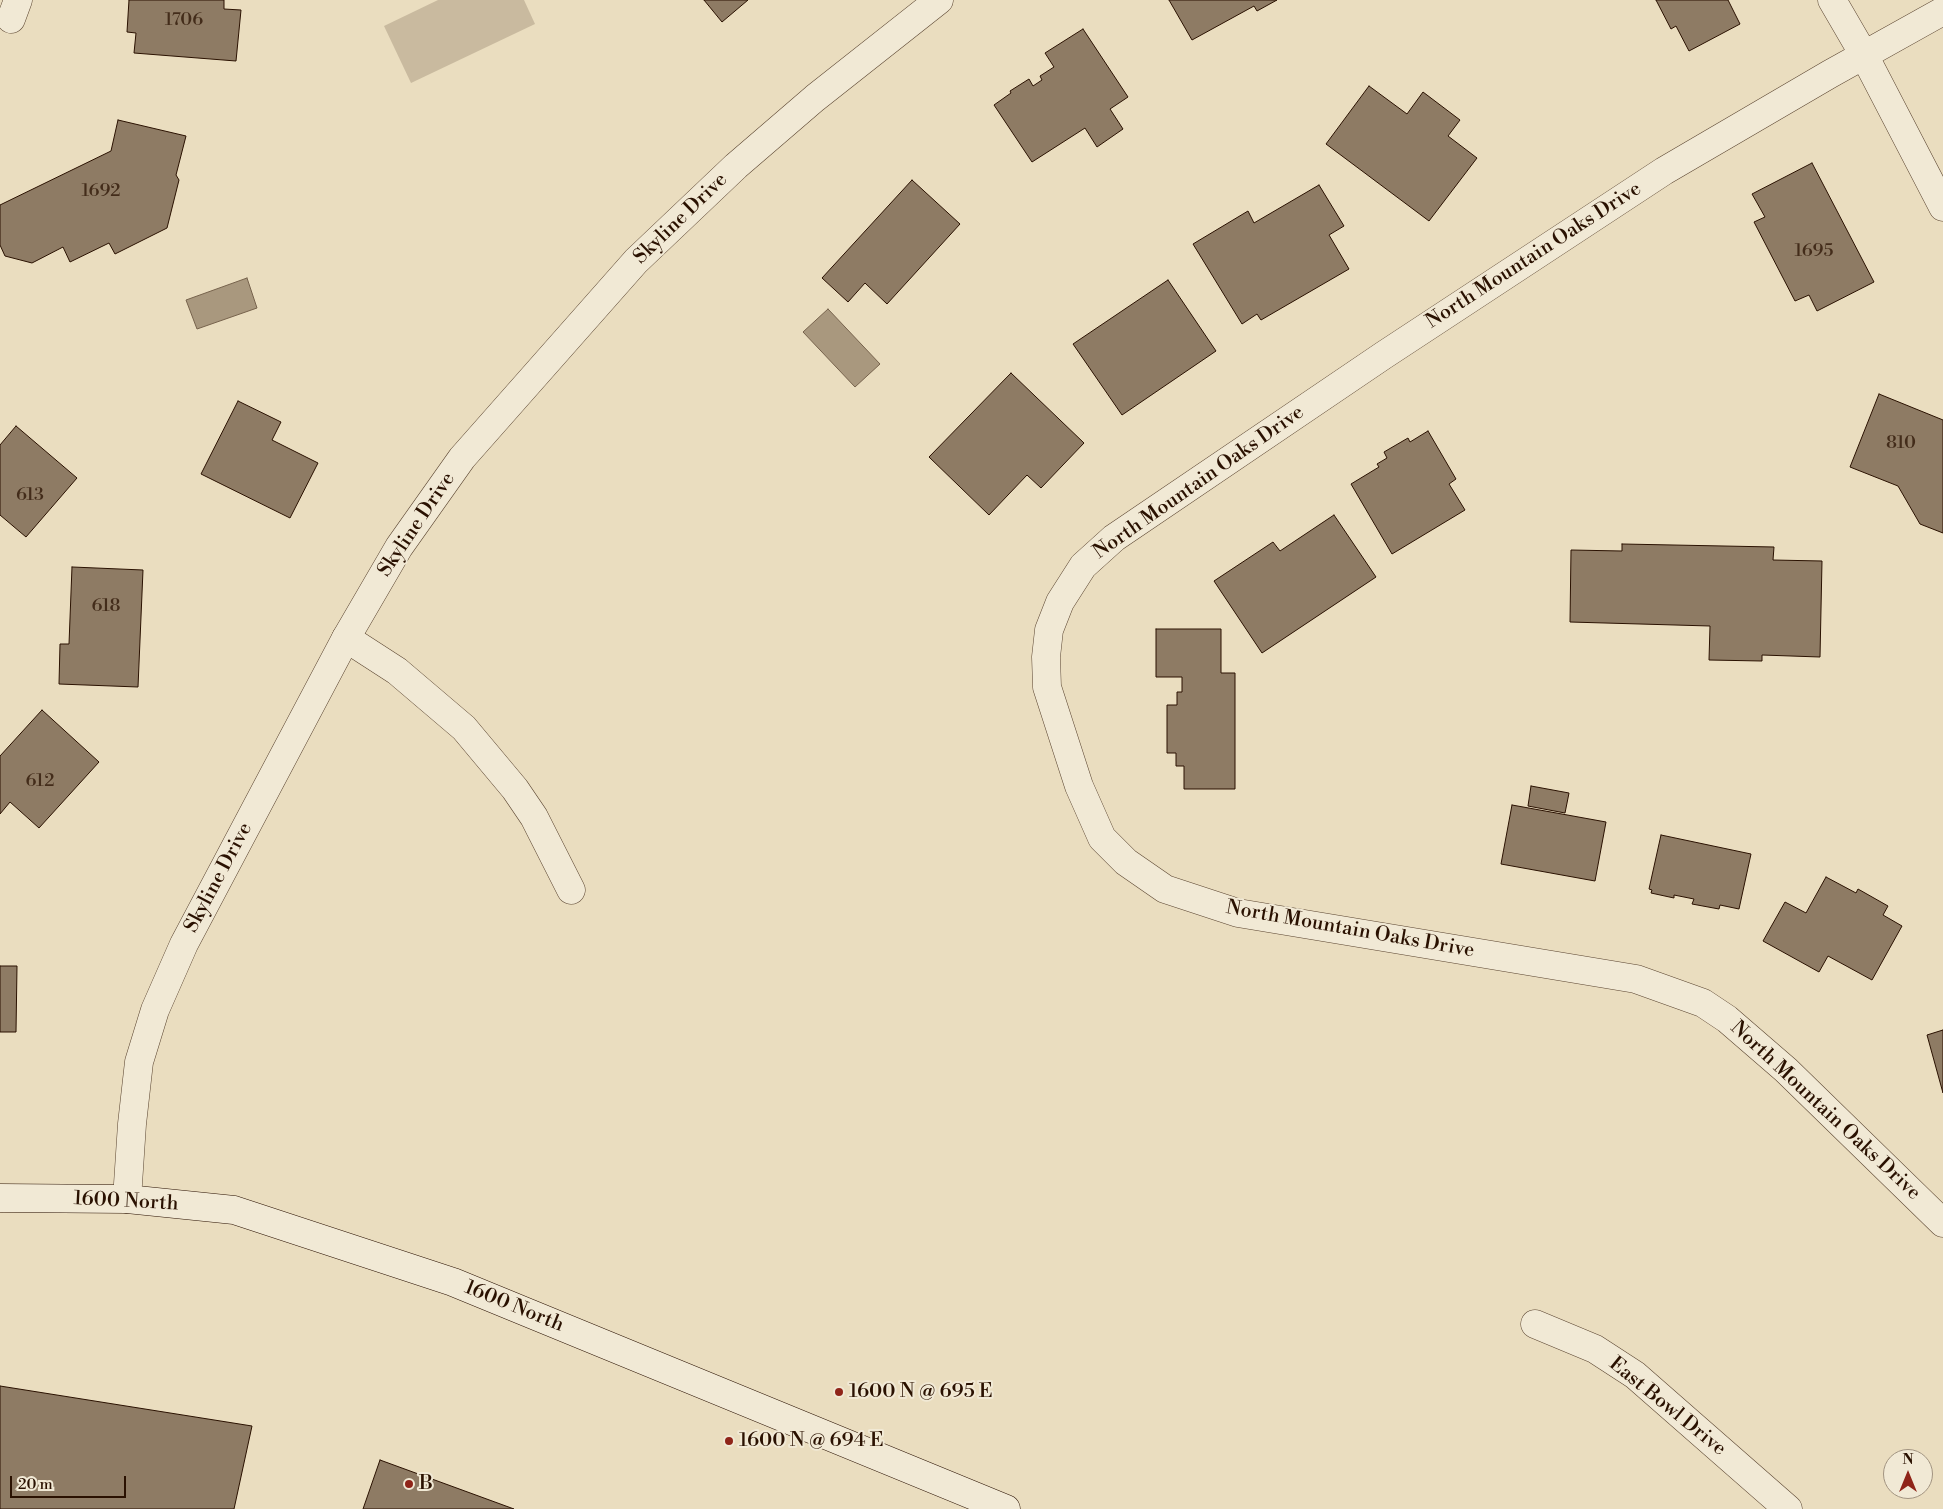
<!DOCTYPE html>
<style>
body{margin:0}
#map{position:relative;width:1943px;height:1509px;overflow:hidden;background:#eaddbf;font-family:"Libre Bodoni",serif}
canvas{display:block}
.north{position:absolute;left:1883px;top:1449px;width:50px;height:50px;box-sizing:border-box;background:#f1e9d5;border:1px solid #a19380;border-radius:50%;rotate:0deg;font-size:14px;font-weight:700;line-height:20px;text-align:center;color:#2a1101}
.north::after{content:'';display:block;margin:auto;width:18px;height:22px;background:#8f2418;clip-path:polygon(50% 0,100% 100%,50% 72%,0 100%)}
.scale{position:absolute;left:10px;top:1476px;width:116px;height:22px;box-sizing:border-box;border:2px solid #2a1101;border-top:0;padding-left:6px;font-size:15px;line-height:18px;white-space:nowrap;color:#2a1101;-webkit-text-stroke:4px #f1e9d5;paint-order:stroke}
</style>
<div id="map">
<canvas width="1943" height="1509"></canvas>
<div class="north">N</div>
<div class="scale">20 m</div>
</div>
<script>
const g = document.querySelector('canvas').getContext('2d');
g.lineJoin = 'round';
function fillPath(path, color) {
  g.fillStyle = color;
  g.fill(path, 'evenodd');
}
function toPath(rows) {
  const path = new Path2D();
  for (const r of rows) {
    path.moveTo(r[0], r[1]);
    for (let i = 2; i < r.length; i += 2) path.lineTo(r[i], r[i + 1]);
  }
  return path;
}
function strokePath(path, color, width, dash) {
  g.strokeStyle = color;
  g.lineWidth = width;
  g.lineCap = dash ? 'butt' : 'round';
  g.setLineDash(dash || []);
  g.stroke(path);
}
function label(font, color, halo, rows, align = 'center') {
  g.font = font + ' "Libre Bodoni",serif';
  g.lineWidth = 4;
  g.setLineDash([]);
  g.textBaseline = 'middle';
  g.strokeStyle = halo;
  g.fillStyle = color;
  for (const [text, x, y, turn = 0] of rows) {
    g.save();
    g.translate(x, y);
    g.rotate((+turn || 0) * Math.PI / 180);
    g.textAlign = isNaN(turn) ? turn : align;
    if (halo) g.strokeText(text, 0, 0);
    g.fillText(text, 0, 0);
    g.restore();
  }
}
fillPath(toPath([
 [438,0,524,0,535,24,411,83,384,26]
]), '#c9ba9f');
const water = toPath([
 [247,278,257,308,197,329,186,300,247,278],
 [828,309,880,364,855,387,803,332,828,309]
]);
fillPath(water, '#a9987e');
strokePath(water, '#76624c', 1);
const building = toPath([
 [129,0,224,0,224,9,241,10,236,61,134,53,136,33,127,32,129,0],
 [704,0,748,0,722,22,704,0],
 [1169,0,1277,0,1257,11,1254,6,1192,40,1169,0],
 [1656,0,1728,0,1740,24,1689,51,1676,26,1671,29,1656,0],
 [1083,29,1128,97,1110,109,1123,129,1097,147,1085,128,1032,162,994,105,1011,93,1010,91,1029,79,1033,86,1042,80,1040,76,1054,67,1045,53,1083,29],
 [1369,86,1407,114,1423,92,1460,120,1448,136,1477,158,1429,221,1326,144,1369,86],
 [118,120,186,136,176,175,179,180,167,228,115,254,109,243,70,262,63,247,32,263,5,256,0,245,0,205,111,151,118,120],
 [1812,163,1874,282,1817,311,1809,295,1795,301,1754,222,1765,217,1752,194,1812,163],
 [912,180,960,224,887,304,865,283,848,302,822,278,912,180],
 [1319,185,1344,226,1329,235,1349,269,1261,320,1257,314,1242,324,1193,244,1248,211,1254,223,1319,185],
 [1168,280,1216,351,1122,415,1073,344,1168,280],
 [1011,373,1084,443,1041,488,1027,475,989,515,929,457,1011,373],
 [1879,394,1943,420,1943,533,1920,524,1898,486,1850,467,1879,394],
 [238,401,281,422,272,440,318,463,290,518,201,474,238,401],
 [16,426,77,478,26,537,0,515,0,445,16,426],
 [1428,431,1456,479,1449,484,1465,510,1392,554,1351,484,1379,467,1377,464,1387,458,1384,452,1408,438,1410,442,1428,431],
 [1334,515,1376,577,1262,653,1214,581,1273,542,1280,551,1334,515],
 [1622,544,1774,547,1773,560,1822,561,1820,657,1762,655,1762,661,1709,660,1710,626,1570,622,1571,550,1622,551,1622,544],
 [72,567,143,570,138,687,59,684,60,644,69,644,72,567],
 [1156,629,1221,629,1221,673,1235,673,1235,789,1184,789,1184,766,1176,766,1176,753,1167,753,1167,705,1177,705,1177,692,1182,692,1182,677,1156,677,1156,629],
 [42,710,99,762,39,828,10,802,0,814,0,756,42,710],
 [1531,786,1569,793,1565,813,1528,806,1531,786],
 [1512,805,1606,822,1595,881,1501,864,1512,805],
 [1661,835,1751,854,1739,909,1720,905,1719,909,1692,904,1694,899,1674,895,1674,898,1651,893,1652,890,1649,889,1661,835],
 [1826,877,1856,893,1858,889,1888,906,1883,915,1902,926,1872,980,1828,956,1819,972,1763,941,1785,902,1806,913,1826,877],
 [0,966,17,966,16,1032,0,1032,0,966],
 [1943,1030,1943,1093,1927,1035,1943,1030],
 [0,1386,252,1426,234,1509,0,1509,0,1386],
 [380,1460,514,1509,363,1509,380,1460]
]);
fillPath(building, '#8e7b64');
strokePath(building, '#2a1101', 1);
const minor = toPath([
 [1832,0,1864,55,1943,207],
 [1943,11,1830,74,1664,171,1384,355,1114,538,1083,566,1060,602,1049,630,1046,657,1047,687,1079,786,1102,838,1126,862,1165,889,1238,913,1636,979,1703,1003,1727,1019,1786,1070,1943,1223],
 [11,19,18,0],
 [346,638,397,671,464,728,515,789,534,817,571,890],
 [1535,1324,1595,1349,1635,1375,1788,1509]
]);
const tertiary = toPath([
 [127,1199,132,1124,139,1062,155,1010,184,944,346,638,399,547,462,458,636,261,736,166,815,98,939,0]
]);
const secondary = toPath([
 [0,1198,127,1199,234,1210,453,1282,1006,1509]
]);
strokePath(minor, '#5a4430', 29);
strokePath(tertiary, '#5a4430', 29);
strokePath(secondary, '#2a1101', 29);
strokePath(minor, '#f1e9d5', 28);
strokePath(tertiary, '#f1e9d5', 28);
strokePath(secondary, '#f1e9d5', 28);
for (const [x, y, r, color] of [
 [839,1392,5,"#8f2418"],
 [729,1441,5,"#8f2418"],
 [409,1484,5,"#8f2418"]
]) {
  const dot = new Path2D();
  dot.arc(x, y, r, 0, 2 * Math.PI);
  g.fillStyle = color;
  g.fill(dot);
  strokePath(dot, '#f1e9d5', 2);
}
label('18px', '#432c1a', null, [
 ["1706",184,21],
 ["1692",101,192],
 ["1695",1814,252],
 ["810",1901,444],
 ["613",30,496],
 ["618",106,607],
 ["612",40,782]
]);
label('20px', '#2a1101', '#f1e9d5', [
 ["Skyline Drive",681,219,-44],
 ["North Mountain Oaks Drive",1534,256,-33],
 ["North Mountain Oaks Drive",1199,483,-35],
 ["Skyline Drive",417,525,-56],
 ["Skyline Drive",219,878,-62],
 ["North Mountain Oaks Drive",1350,930,10],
 ["North Mountain Oaks Drive",1825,1111,43],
 ["1600 North",126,1202,3],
 ["1600 North",514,1307,22],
 ["East Bowl Drive",1667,1407,39]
]);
label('20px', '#2a1101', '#f1e9d5', [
 ["1600 N @ 695 E",849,1392],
 ["1600 N @ 694 E",739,1441],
 ["B",419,1484]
], 'left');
</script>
